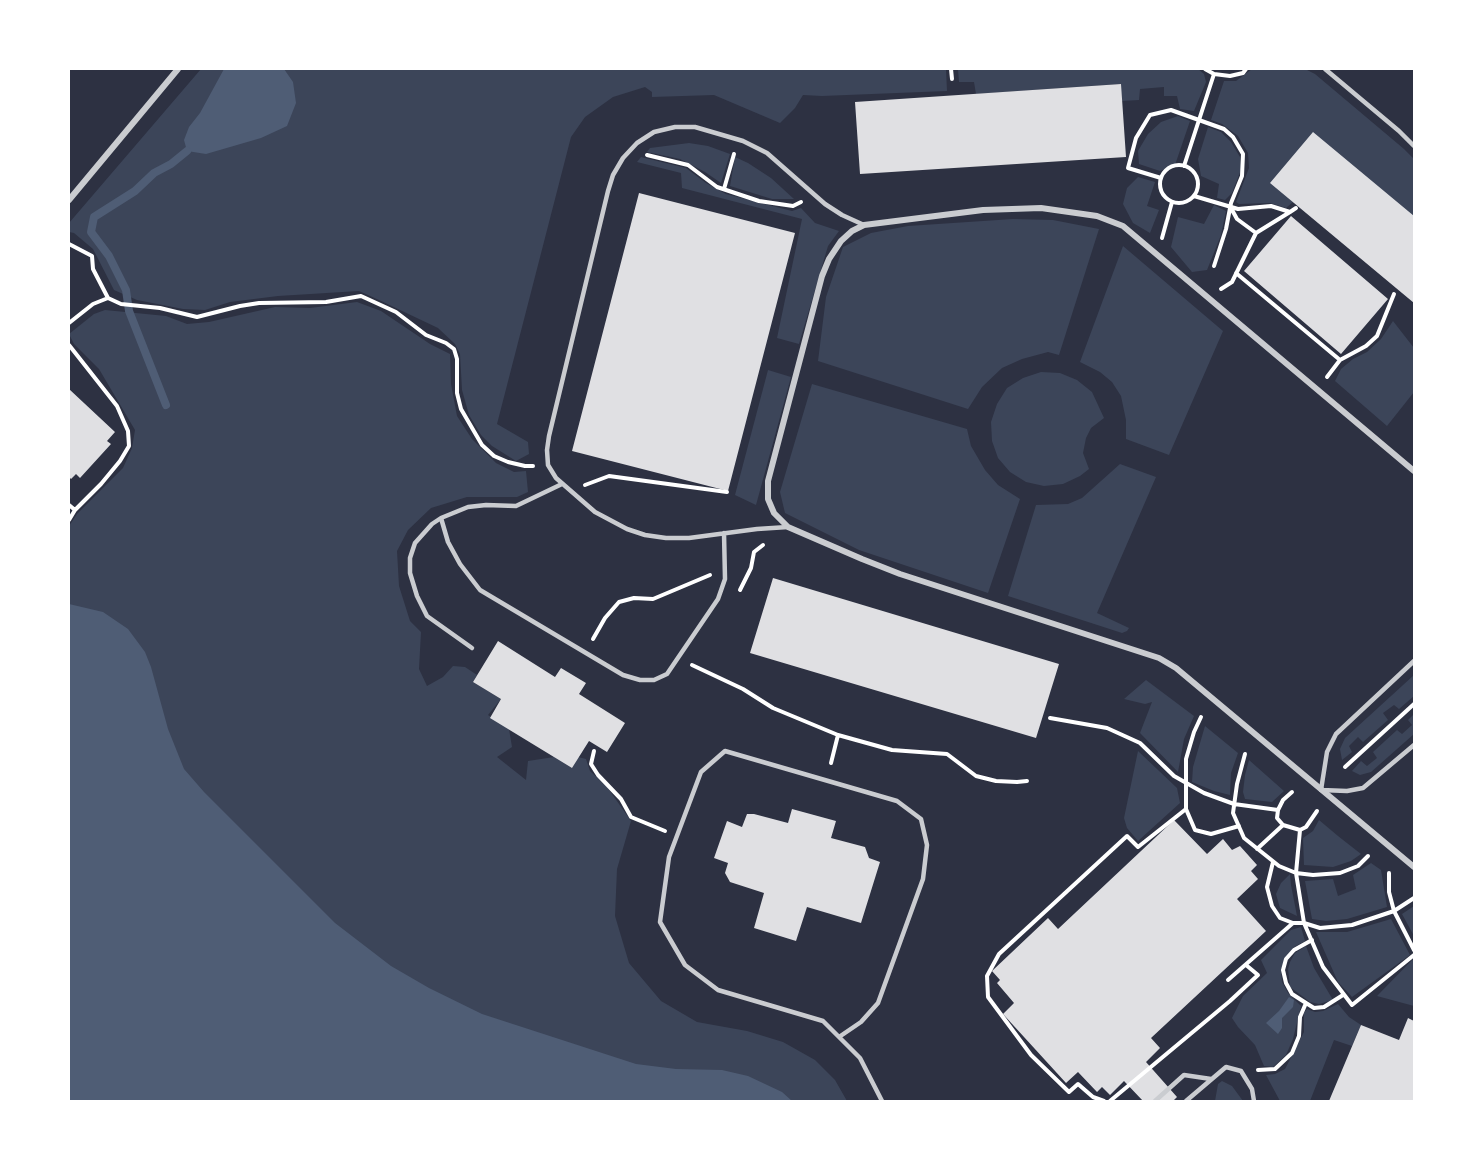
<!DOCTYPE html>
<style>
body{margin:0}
#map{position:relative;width:1483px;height:1170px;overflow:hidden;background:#2d3142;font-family:Ubuntu,sans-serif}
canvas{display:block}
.frame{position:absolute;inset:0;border:70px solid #fff;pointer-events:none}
</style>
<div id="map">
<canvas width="1483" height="1170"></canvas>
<div class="frame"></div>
</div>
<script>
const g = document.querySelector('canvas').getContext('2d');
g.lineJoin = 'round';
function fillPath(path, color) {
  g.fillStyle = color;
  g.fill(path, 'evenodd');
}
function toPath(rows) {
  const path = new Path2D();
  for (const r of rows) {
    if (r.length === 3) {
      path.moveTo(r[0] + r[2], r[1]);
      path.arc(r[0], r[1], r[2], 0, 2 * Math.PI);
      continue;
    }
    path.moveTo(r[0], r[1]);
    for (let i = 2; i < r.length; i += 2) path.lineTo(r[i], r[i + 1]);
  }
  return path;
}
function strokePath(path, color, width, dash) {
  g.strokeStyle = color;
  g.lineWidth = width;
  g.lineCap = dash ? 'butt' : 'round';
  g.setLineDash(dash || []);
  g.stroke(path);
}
fillPath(toPath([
 [201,69,946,69,947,91,822,96,803,95,795,108,780,123,714,95,652,97,652,92,645,87,613,97,585,117,571,137,497,424,528,442,529,454,516,461,492,446,481,435,469,415,462,390,460,354,455,344,438,328,379,300,359,291,278,296,230,302,205,310,183,309,137,300,114,290,93,249,74,233,69,232,69,223],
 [958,69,1198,69,1204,74,1206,82,1194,111,1180,109,1177,96,1164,96,1164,87,1140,89,1139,100,1122,101,1120,84,976,94,974,82,959,82],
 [1252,69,1305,69,1315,74,1404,149,1414,159,1414,216,1271,183,1293,202,1286,208,1270,203,1239,204,1236,202,1249,168,1248,153,1238,136,1222,124,1211,120,1224,81,1236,81],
 [1178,116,1190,121,1175,165,1160,171,1139,164,1138,151,1148,134,1161,122],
 [1208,127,1221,132,1231,142,1240,157,1241,170,1232,193,1225,200,1217,198,1219,184,1201,176,1198,159],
 [689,143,708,146,730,154,721,183,705,172,680,159,647,152,650,148],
 [641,157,686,168,706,183,726,194,792,211,801,208,815,223,839,231,828,246,799,344,777,338,802,219,682,188,681,173,637,162],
 [735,157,748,163,771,178,794,199,772,199,730,186],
 [1138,177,1155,182,1147,206,1159,210,1150,233,1133,223,1123,204,1127,188],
 [1214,205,1226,211,1221,235,1207,270,1192,272,1171,247,1178,217,1204,224],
 [1013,219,1053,220,1099,229,1059,355,1048,352,1022,359,1002,368,982,387,968,409,818,361,826,297,843,247,871,233,908,226],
 [1123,246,1223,331,1169,455,1126,439,1126,420,1121,396,1112,382,1100,372,1080,362],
 [357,302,381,311,430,344,450,354,451,384,457,416,472,439,496,463,514,472,526,471,528,492,517,497,467,497,431,508,408,530,397,551,399,586,410,621,421,632,419,669,427,686,443,677,453,666,465,667,477,675,473,682,501,699,488,715,509,729,512,747,497,757,526,780,528,761,554,757,572,768,578,757,586,759,590,771,607,787,631,821,617,869,615,916,629,963,661,1001,697,1022,747,1031,783,1042,815,1060,835,1080,847,1101,69,1101,69,526,77,514,123,468,132,448,135,430,99,369,74,344,69,334,94,314,105,310,166,316,187,324,209,322,275,307,310,308],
 [1393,321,1414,348,1414,392,1387,426,1335,381,1341,369,1353,359,1367,352,1381,339],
 [768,370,791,377,756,505,735,495],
 [1041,372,1060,373,1077,380,1092,392,1104,418,1091,428,1086,438,1083,453,1089,469,1080,476,1063,484,1044,486,1026,482,1010,472,998,458,992,441,991,422,997,404,1007,388,1023,378],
 [812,384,967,429,971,446,985,470,998,485,1020,499,988,593,859,550,785,513,780,492],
 [1120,464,1156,477,1097,613,1129,628,1127,631,1122,633,1008,596,1036,505,1068,504,1082,498],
 [1414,675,1414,696,1399,709,1394,705,1383,713,1388,720,1363,742,1358,737,1349,746,1352,752,1342,760,1340,749,1345,738],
 [1146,680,1194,716,1184,739,1178,772,1140,733,1152,702,1145,704,1124,699],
 [1414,714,1414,734,1371,772,1360,775,1352,771,1361,761,1367,766,1377,758,1373,752,1397,730,1402,734,1412,725,1408,720],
 [1205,726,1238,753,1231,773,1230,795,1214,791,1192,782,1193,767],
 [1138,751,1177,788,1180,803,1138,841,1127,828,1124,818],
 [1249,760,1284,791,1272,802,1245,799,1243,792,1245,775],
 [1319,820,1338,836,1361,854,1351,861,1333,867,1304,865,1303,838,1313,831],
 [1371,863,1381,870,1387,907,1347,919,1326,921,1312,919,1305,881,1333,879,1338,896,1356,889,1353,875],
 [1290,874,1291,885,1297,916,1280,908,1276,894,1281,883],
 [1414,906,1414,936,1402,914],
 [1391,919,1410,955,1352,997,1338,982,1316,932,1347,932],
 [1301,927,1305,941,1294,947,1285,958,1281,970,1282,982,1288,993,1301,1006,1293,1039,1286,1055,1273,1067,1264,1066,1255,1045,1238,1027,1232,1018,1243,996,1267,973,1261,960,1291,930],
 [1306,946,1314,968,1333,1000,1319,1004,1310,1002,1290,987,1288,969,1290,962,1295,953],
 [1414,958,1414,1006,1377,996],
 [1338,1004,1349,1017,1361,1025,1352,1046,1334,1040,1310,1101,1280,1101,1266,1075,1275,1074,1285,1069,1304,1032,1304,1013,1307,1009,1315,1012,1323,1011],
 [1222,1081,1232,1086,1243,1101,1215,1101,1218,1084]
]), '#3c4559');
fillPath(toPath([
 [224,69,284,69,293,82,296,103,287,126,261,138,206,154,187,151,184,140,189,127,200,113],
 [69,604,103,612,128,629,145,652,151,667,168,729,184,769,204,792,335,923,391,966,429,988,482,1014,636,1064,676,1069,722,1070,748,1076,782,1092,792,1101,69,1101],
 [1289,997,1294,1000,1293,1007,1282,1018,1282,1028,1278,1034,1266,1023,1279,1011]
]), '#4f5d75');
strokePath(toPath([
 [166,405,129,311,126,290,109,256,91,232,94,217,135,191,154,173,171,164,187,151]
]), '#4f5d75', 8);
fillPath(toPath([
 [1121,84,1126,157,860,174,855,102],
 [1313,132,1414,216,1414,303,1270,183],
 [639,193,795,233,728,491,572,451],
 [1291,216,1388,299,1341,354,1244,271],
 [69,389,115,432,107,441,111,444,80,478,76,474,71,479,69,477],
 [773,578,1059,664,1036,738,750,653],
 [498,641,555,677,561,668,586,683,579,694,625,723,607,752,589,741,572,768,490,718,501,699,473,682],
 [792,809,836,821,831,838,865,847,869,858,880,862,861,923,807,907,796,941,754,928,764,893,730,882,725,873,728,863,714,858,727,821,742,827,747,814,754,814,788,823],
 [1174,820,1207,854,1223,839,1232,850,1240,846,1257,865,1251,871,1258,879,1237,899,1266,931,1151,1038,1160,1048,1146,1062,1177,1097,1173,1101,1143,1101,1124,1081,1110,1095,1102,1087,1097,1092,1078,1072,1066,1083,1003,1014,1014,1003,997,983,1000,980,992,971,1048,918,1058,929],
 [1408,1018,1414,1021,1414,1101,1329,1101,1361,1025,1399,1040]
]), '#e0e0e3');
strokePath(toPath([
 [951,69,952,79],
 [1214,74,1230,76,1243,73,1246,69],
 [647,155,688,165,717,187,759,201,793,206,801,202],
 [1179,184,19],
 [1184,166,1214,74,1205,69],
 [1161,178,1128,168,1136,138,1150,115,1171,110,1224,129,1233,137,1243,154,1242,176,1231,203,1226,229,1214,266],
 [724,189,734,154],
 [1194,196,1238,209,1271,206,1290,212,1296,208],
 [1256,233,1290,212],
 [1162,238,1172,202],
 [69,244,92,256,93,269,108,298,121,304,160,308,197,317,240,306,259,303,326,302,361,296,396,312,426,335,446,343,454,349,457,359,457,393,461,409,482,445,494,456,508,462,525,466,533,466],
 [1236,273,1340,360],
 [1221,289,1232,282,1256,233,1237,219,1231,208],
 [69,323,93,304,108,298],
 [69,345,117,406,128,431,129,446,120,461,101,484,75,510],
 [1327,377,1340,360,1366,346,1377,336,1394,294],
 [585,485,609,476,727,492],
 [69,505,75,510,69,520],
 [740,590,751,568,754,552,763,545],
 [593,639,605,618,619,602,634,598,653,599,710,575],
 [692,665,743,689,773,708,838,735],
 [1201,717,1194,732,1186,759,1186,809,1195,830,1211,834,1239,826],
 [1050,718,1107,728,1140,743,1174,776,1204,793,1234,804,1278,810],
 [594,751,591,764,598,775,621,799,631,817,665,831],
 [831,763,838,735,892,750,947,754,976,776,996,781,1017,782,1027,781],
 [1345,767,1414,704],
 [1292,792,1283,800,1278,810,1277,818,1283,825,1300,830,1306,827,1317,811],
 [1300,830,1296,873,1313,875,1340,873,1358,866,1368,856],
 [1257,849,1283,825],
 [1273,862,1267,887,1272,906,1280,918,1293,923],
 [1389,873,1389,892,1394,911,1414,898],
 [1414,950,1394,911,1352,925,1320,928,1304,923,1323,967,1352,1005,1414,955],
 [1228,980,1293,923,1304,923,1296,873,1279,866,1244,838,1233,813,1237,784,1245,754],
 [1306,1003,1314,1008,1324,1007,1343,995],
 [1258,1070,1275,1069,1292,1053,1299,1036,1300,1017,1306,1003,1292,994,1286,983,1283,970,1286,959,1294,950,1312,940],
 [1104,1101,1093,1097,1078,1084,1069,1092,1031,1055,988,997,987,976,999,954,1127,836,1138,847,1186,809],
 [1110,1101,1230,1001,1258,975,1246,965]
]), '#fff', 4);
strokePath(toPath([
 [1325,69,1399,131,1414,146],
 [562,484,516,506,486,505,468,507,441,518,448,542,460,564,480,590,623,675,640,680,654,680,667,674,718,599,725,579,724,533],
 [441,518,432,524,415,543,410,558,410,573,417,596,427,616,472,648],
 [788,527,757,529,689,538,666,538,645,535,627,529,595,512,556,478,548,465,547,450,549,436,608,191,613,175,623,158,637,143,654,132,675,127,695,127,743,141,767,153,825,204,842,215,864,225],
 [1414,661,1336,734,1327,752,1321,790,1347,791,1363,788,1414,745],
 [839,1037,861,1022,878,1003,923,879,927,845,921,819,897,801,725,751,701,772,669,857,660,922,685,965,718,990,823,1021,860,1058,882,1101],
 [1155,1101,1184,1075,1211,1079],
 [1186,1101,1226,1067,1241,1071,1252,1089,1254,1101]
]), '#caccd0', 4.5);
strokePath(toPath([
 [69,200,178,69],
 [1414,471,1123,226,1097,216,1041,208,983,210,864,225,852,231,841,241,829,259,822,276,768,481,768,499,774,513,788,527,862,559,900,574,1159,658,1176,668,1414,867]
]), '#caccd0', 6);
</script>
